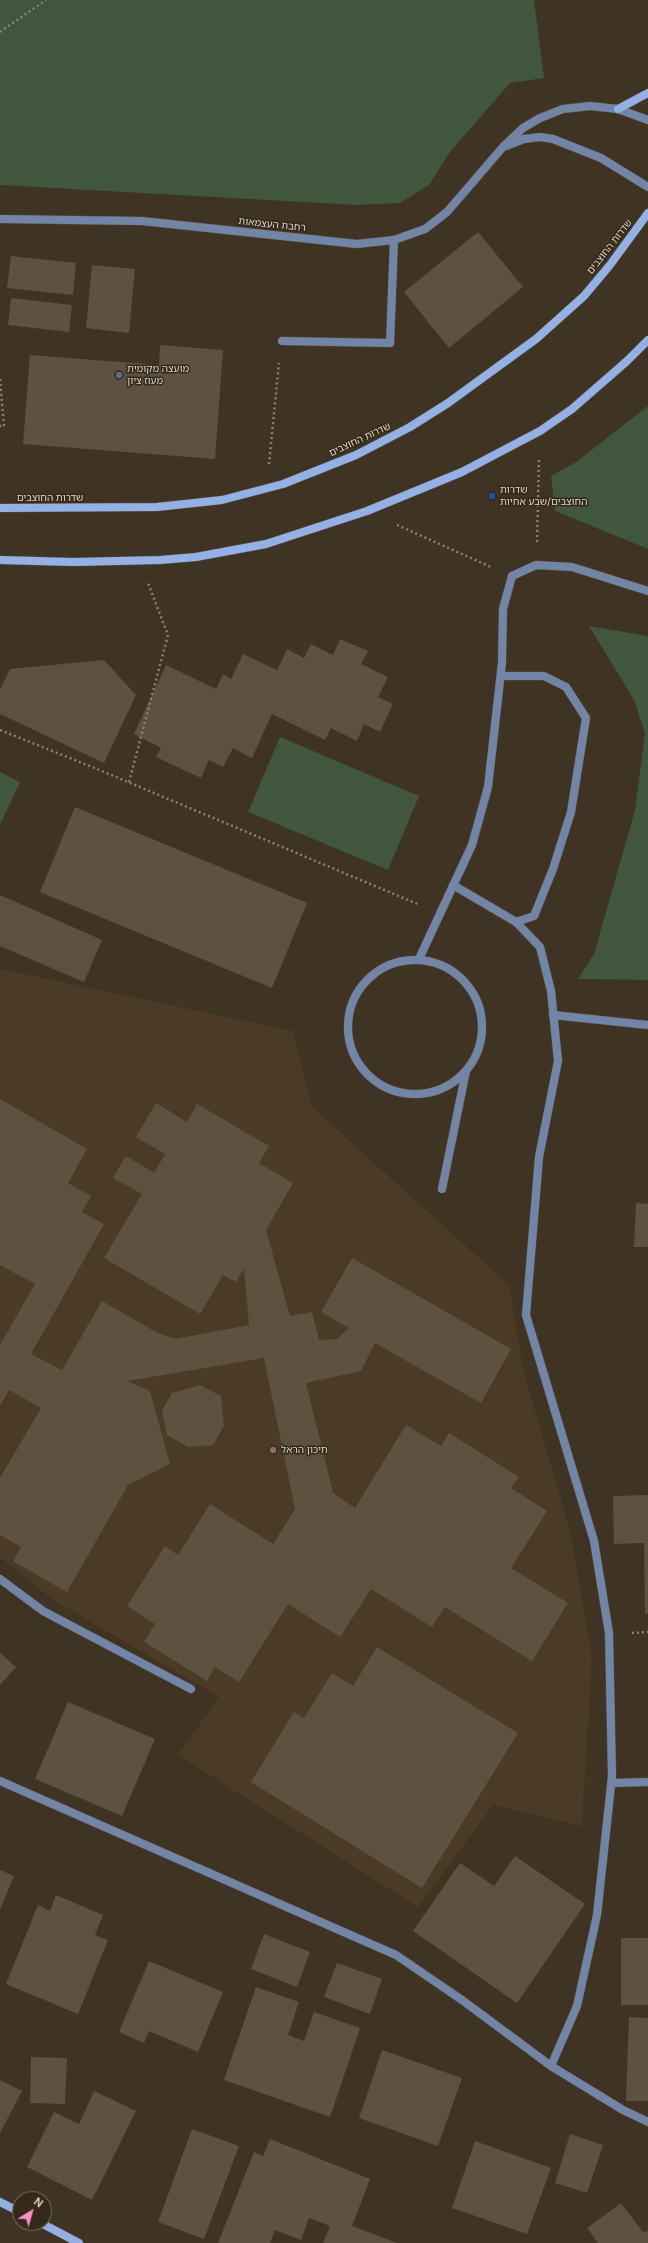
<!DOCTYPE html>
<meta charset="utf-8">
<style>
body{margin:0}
#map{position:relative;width:648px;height:2243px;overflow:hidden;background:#3f3323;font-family:"DM Sans",sans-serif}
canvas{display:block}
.north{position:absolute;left:12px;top:2191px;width:40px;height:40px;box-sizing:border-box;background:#35291a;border:1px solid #786e61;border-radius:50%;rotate:37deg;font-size:11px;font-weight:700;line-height:16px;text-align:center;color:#dcd5cb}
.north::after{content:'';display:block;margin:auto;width:14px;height:18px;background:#f98fca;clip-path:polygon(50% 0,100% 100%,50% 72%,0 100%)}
</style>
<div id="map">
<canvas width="648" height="2243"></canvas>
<div class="north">N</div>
</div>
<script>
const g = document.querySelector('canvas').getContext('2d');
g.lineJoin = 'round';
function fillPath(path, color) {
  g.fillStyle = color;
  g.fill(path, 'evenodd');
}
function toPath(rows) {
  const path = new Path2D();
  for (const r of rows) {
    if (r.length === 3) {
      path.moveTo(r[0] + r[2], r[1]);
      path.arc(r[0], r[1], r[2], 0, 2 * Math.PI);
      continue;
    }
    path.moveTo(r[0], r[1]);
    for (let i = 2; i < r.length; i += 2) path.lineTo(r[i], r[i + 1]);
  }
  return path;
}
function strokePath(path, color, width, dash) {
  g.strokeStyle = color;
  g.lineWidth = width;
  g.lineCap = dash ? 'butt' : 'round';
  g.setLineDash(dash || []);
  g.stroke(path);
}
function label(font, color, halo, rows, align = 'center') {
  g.font = font + ' "DM Sans","Noto Sans Hebrew",sans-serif';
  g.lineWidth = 3;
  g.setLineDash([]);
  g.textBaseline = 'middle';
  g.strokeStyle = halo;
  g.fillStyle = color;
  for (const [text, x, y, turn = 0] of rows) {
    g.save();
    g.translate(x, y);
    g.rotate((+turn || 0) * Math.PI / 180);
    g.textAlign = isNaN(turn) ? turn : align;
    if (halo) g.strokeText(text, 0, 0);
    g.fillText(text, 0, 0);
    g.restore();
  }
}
fillPath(toPath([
 [0,969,293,1031,312,1107,509,1285,523,1369,570,1531,592,1656,582,1826,493,1805,418,1907,178,1755,219,1697,55,1601,0,1557]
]), '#4b3b26');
fillPath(toPath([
 [0,0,534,0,544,78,510,83,450,152,429,185,400,203,357,205,0,185],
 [648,406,648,549,555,511,551,476,576,462],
 [589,626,648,636,648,980,578,979,594,954,635,810,645,733,634,700],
 [280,737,419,796,388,870,248,812],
 [0,772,20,782,0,825]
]), '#40563d');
fillPath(toPath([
 [478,232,523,287,449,348,404,292],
 [11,256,76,263,73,295,7,288],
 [92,265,135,269,129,333,86,328],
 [11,298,72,305,69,332,8,325],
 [160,345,223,350,215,459,23,444,30,355,159,365],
 [340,639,368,651,361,664,388,677,378,697,393,704,380,732,364,724,357,741,331,728,325,740,272,714,252,758,233,748,223,767,209,760,201,778,156,757,161,748,134,734,166,665,216,689,223,674,231,679,243,654,277,670,287,649,304,658,311,644,333,655],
 [104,660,136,695,104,763,0,714,0,690,10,669],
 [75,807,307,903,272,988,40,892],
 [0,895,102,940,84,982,0,946],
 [0,1099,87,1149,68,1183,91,1196,82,1212,104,1224,31,1354,62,1370,102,1301,156,1332,175,1339,249,1325,244,1268,236,1282,223,1275,200,1314,104,1258,142,1194,113,1178,126,1156,154,1173,165,1154,136,1137,156,1103,187,1122,197,1104,269,1146,259,1163,293,1183,266,1230,290,1316,312,1312,319,1340,337,1339,349,1328,321,1312,352,1258,511,1349,481,1403,375,1343,361,1371,306,1383,333,1493,355,1508,406,1425,441,1446,449,1433,519,1477,511,1488,547,1511,511,1568,568,1603,532,1661,445,1607,432,1627,371,1589,340,1637,288,1604,239,1682,215,1667,207,1681,144,1642,155,1624,127,1606,165,1546,178,1555,210,1504,273,1544,295,1509,264,1358,127,1381,150,1391,170,1464,128,1485,67,1592,13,1561,21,1547,0,1535,0,1478,41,1408,9,1390,0,1406,0,1345,35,1284,0,1265],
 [636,1203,648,1204,648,1247,634,1247],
 [200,1385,221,1396,224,1426,213,1445,188,1447,167,1435,162,1410,172,1393],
 [648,1495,648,1614,645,1614,644,1543,614,1544,613,1496],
 [377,1647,518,1733,422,1888,251,1782,294,1712,304,1718,332,1673,353,1686],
 [0,1653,16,1667,0,1685],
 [68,1702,155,1739,122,1816,35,1779],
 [515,1856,585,1904,517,2003,413,1931,460,1863,494,1886],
 [0,1870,14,1876,0,1910],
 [56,1895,103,1915,95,1935,108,1940,78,2014,6,1984,38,1905,50,1911],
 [264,1934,310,1952,297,1987,251,1969],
 [621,1938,648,1938,648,2005,621,2005],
 [149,1961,223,1992,198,2052,149,2031,144,2043,119,2032],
 [337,1963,382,1979,370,2014,324,1997],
 [256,1987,299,2002,288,2035,304,2041,314,2012,360,2028,330,2117,224,2080],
 [629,2017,648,2018,648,2101,626,2101],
 [382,2050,462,2078,438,2146,359,2118],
 [31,2057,67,2058,65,2104,30,2103],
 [0,2080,22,2091,0,2133],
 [94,2091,136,2111,92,2200,27,2167,54,2112,79,2124],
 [192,2129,239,2146,204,2239,158,2222],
 [570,2134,603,2145,587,2193,555,2183],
 [270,2139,370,2179,352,2226,397,2243,323,2243,330,2226,309,2218,301,2240,275,2230,270,2243,218,2243,254,2152,263,2156],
 [475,2141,551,2168,527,2234,452,2208],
 [621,2203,643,2232,648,2231,648,2243,598,2243,587,2228]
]), '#5d5140');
const lane = toPath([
 [282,341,390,343,394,240],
 [501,676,544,676,566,687,586,718,571,812,553,869,534,916,516,922],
 [553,1015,648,1025],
 [0,1579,43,1611,191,1689],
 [612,1783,648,1782]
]);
const street = toPath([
 [506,146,524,139,540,137,553,139,601,158,648,187],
 [0,219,142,221,357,244,394,240,425,229,447,212,503,147,523,128,540,118,563,109,590,106,618,109,648,120],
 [453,885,516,922,540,947,551,991,558,1061,539,1157,526,1315,594,1541,609,1633,612,1776,597,1915,577,2006,551,2066],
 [419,959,472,845,488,787,502,663,503,609,512,576,536,565,572,567,648,591],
 [415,1027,67],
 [442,1189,466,1071],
 [0,1781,396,1955,462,2000,551,2066,623,2110,648,2122]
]);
const secondary = toPath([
 [618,109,648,93],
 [0,508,157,507,222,500,283,484,356,455,410,427,448,403,536,339,584,296,610,265,648,213],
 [0,560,74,562,160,560,196,557,266,544,367,511,462,472,540,431,572,409,627,361,648,340],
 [0,2202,20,2212],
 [41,2223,79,2243]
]);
strokePath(lane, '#5b5041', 9);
strokePath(street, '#5b5041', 9);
strokePath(secondary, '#5b5041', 9);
strokePath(toPath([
 [0,32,46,0],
 [0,379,4,426,0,426],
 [269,464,279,363],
 [397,525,491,567],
 [537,542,539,457],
 [0,730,97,769,420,905],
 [129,782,168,635,148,583],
 [632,1633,648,1632]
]), '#8b8275', 2.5, [2, 3]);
strokePath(lane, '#7285a6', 8);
strokePath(street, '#7285a6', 8);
strokePath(secondary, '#93b1e5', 8);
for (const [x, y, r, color] of [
 [119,375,4,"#5c6f8a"],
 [492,496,4,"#1a4fb4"],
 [273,1450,4,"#8d6e63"]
]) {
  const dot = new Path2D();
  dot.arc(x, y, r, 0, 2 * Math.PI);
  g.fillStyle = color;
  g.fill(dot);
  strokePath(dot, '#35291a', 1.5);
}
label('10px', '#dcd5cb', '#35291a', [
 ["רחבת העצמאות",272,225,6],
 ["שדרות החוצבים",610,247,-52],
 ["שדרות החוצבים",360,440,-25],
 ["שדרות החוצבים",50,498]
]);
label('10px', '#dcd5cb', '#35291a', [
 ["מועצה מקומית",127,369],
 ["מעוז ציון",127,381],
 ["שדרות",500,490],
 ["החוצבים/שבע אחיות",500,502],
 ["תיכון הראל",281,1450]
], 'left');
</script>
